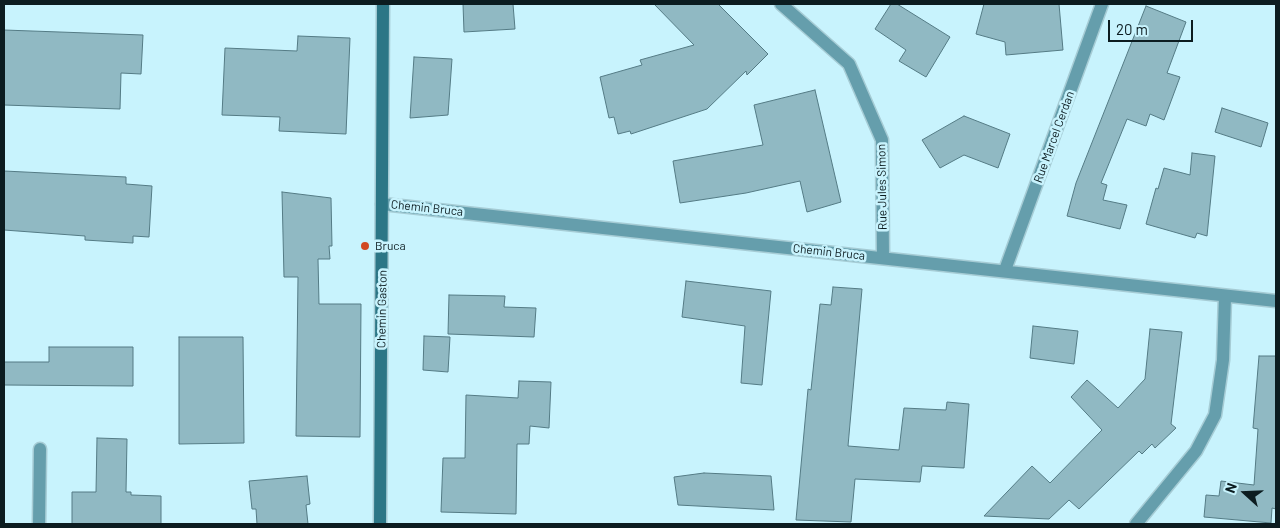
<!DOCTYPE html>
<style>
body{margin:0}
#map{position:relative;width:1280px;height:528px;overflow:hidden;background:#c8f3fd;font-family:Barlow,sans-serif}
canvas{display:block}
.frame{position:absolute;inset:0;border:5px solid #0c1c20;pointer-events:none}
.north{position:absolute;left:1220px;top:468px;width:50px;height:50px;-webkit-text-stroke:4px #c8f3fd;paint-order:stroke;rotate:290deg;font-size:14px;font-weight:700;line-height:20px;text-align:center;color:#0c1c20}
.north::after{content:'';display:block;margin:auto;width:18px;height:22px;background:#0c1c20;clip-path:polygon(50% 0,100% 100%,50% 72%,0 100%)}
.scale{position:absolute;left:1108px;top:20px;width:85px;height:22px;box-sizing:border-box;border:2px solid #0c1c20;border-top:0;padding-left:6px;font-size:15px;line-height:18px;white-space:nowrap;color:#0c1c20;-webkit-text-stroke:4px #c8f3fd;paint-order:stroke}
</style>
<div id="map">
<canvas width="1280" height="528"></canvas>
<div class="frame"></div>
<div class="north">N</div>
<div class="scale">20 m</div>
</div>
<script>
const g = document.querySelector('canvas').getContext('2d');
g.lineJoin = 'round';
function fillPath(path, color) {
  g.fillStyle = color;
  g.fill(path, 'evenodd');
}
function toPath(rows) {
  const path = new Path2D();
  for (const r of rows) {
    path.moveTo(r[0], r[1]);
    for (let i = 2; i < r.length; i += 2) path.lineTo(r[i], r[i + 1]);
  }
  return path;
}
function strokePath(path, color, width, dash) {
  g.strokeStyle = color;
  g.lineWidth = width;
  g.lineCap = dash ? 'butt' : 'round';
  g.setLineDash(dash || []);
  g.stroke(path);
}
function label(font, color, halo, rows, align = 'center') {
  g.font = font + ' Barlow,sans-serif';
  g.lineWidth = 5;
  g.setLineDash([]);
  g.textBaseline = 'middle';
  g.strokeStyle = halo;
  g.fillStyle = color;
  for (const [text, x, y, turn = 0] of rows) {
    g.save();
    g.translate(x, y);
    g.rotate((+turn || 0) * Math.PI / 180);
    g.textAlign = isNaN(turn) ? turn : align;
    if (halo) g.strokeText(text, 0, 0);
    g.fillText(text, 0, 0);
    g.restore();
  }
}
const building = toPath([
 [463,4,513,4,515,29,464,32,463,4],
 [654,4,718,4,768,54,747,75,746,71,707,109,631,134,630,131,618,134,614,117,609,118,600,77,642,65,640,60,694,45,654,4],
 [891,4,897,4,950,37,926,77,899,61,906,50,875,29,891,4],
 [984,4,1059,4,1063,50,1006,55,1005,42,976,34,984,4],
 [1146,6,1186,22,1167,73,1180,77,1164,120,1150,114,1146,126,1127,119,1101,183,1107,185,1103,200,1127,205,1120,229,1067,216,1076,183,1146,6],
 [4,30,143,35,141,74,121,73,120,109,4,105,4,30],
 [298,36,350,38,346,134,279,131,280,117,222,115,225,48,297,51,298,36],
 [414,57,452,59,448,115,410,118,414,57],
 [815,90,841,202,807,212,800,181,746,193,680,203,673,161,763,145,754,105,815,90],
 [1222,108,1268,123,1261,147,1215,132,1222,108],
 [964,116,1010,134,998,168,964,155,940,168,922,140,964,116],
 [1192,153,1215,156,1207,236,1197,233,1195,238,1146,224,1156,188,1158,189,1164,168,1190,175,1192,153],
 [4,171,126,177,126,184,152,186,149,237,133,236,133,243,85,240,85,236,4,230,4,171],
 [282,192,331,198,332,246,329,246,330,259,318,259,319,304,361,304,360,437,296,436,298,277,284,277,282,192],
 [686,281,771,291,762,385,741,383,745,326,682,317,686,281],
 [833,287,862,289,848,446,899,450,904,408,946,410,947,402,969,404,964,468,922,466,920,482,855,479,851,522,796,520,808,389,811,390,820,304,831,305,833,287],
 [449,295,505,296,504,307,536,308,534,337,448,334,449,295],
 [1033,326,1078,331,1074,364,1030,358,1033,326],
 [1150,329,1182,332,1171,424,1176,428,1155,448,1152,444,1142,454,1139,451,1079,509,1069,500,1049,519,984,516,1032,466,1050,483,1102,430,1071,397,1087,380,1118,408,1145,379,1150,329],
 [424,336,450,337,448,372,423,370,424,336],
 [179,337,243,337,244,443,179,444,179,337],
 [49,347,133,347,133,386,4,385,4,362,49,362,49,347],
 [1259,356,1276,356,1276,509,1272,508,1271,523,1204,517,1206,495,1219,496,1221,481,1254,485,1258,429,1253,428,1259,356],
 [519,381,551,382,549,428,530,426,529,444,517,444,516,514,441,512,443,458,465,458,466,395,518,398,519,381],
 [97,438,127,439,126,492,131,492,131,495,161,496,161,524,72,524,72,492,96,492,97,438],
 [704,473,771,476,774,510,678,505,674,477,704,473],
 [307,476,310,504,306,505,308,524,257,524,256,509,252,509,249,481,307,476]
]);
fillPath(building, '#90b9c3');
strokePath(building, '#547b85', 1);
const street = toPath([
 [781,4,849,64,882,140,883,258],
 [382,204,1276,301],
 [1005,270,1102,4],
 [39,524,40,449],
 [1136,524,1196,451,1215,415,1223,360,1225,296]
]);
const secondary = toPath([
 [380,524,383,4]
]);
strokePath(street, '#a6ccd5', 15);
strokePath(secondary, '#a6ccd5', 15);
strokePath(street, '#659eac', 12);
strokePath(secondary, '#2c7686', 12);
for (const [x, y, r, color] of [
 [365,246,5,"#d14821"]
]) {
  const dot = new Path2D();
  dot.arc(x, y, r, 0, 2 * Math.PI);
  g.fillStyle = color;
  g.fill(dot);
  strokePath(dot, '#c8f3fd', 2);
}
label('12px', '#0c1c20', '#c8f3fd', [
 ["Rue Marcel Cerdan",1054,137,-70],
 ["Rue Jules Simon",882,187,-91],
 ["Chemin Bruca",427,208,6],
 ["Chemin Bruca",829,252,6],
 ["Chemin Gaston",382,309,-89]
]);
label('12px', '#0c1c20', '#c8f3fd', [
 ["Bruca",375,246]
], 'left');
</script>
